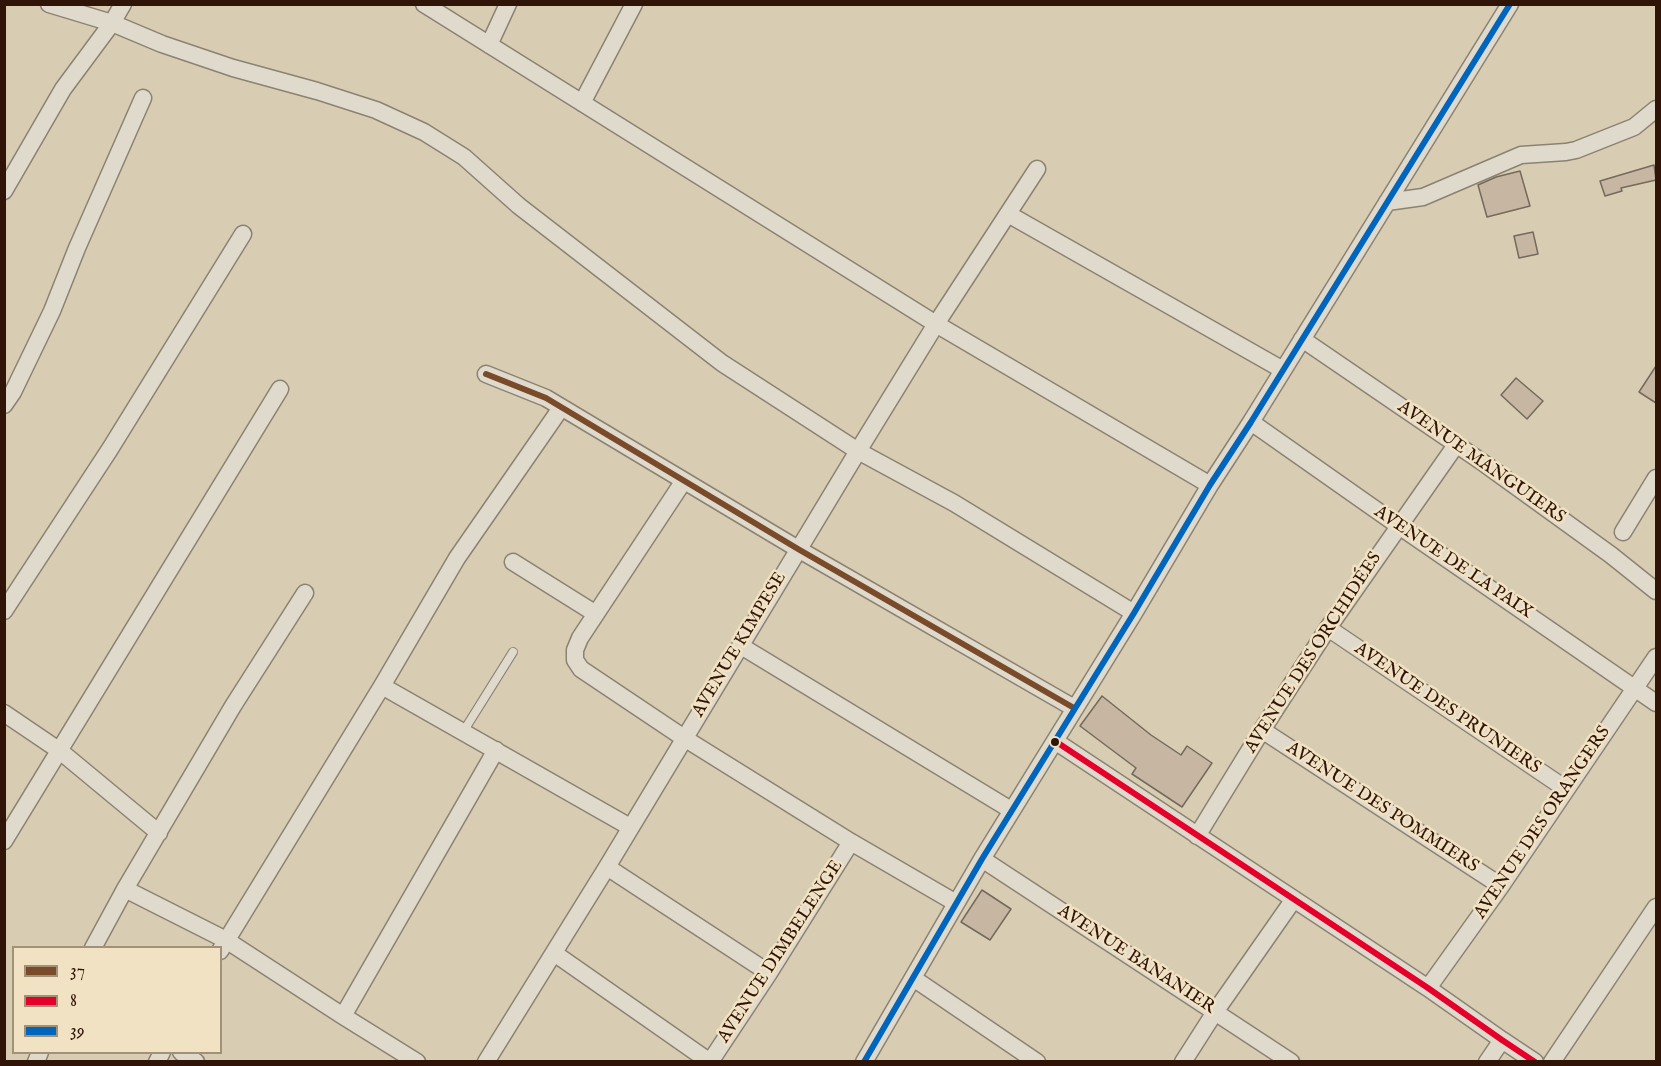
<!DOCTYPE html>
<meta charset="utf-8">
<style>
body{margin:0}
#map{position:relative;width:1661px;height:1066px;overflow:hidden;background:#d8cdb2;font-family:"IM FELL English",serif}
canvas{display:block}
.frame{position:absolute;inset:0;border:6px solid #301408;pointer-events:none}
.legend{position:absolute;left:12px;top:946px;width:210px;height:108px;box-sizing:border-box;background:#f0e2c3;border:2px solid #a39078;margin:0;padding:8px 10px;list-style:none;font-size:18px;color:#301408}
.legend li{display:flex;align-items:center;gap:12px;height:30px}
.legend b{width:30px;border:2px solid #a39078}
</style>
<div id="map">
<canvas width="1661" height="1066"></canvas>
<div class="frame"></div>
<ul class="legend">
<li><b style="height:8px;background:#7a4b2a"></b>37</li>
<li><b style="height:8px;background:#e4002b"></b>8</li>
<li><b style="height:8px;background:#0065bd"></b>39</li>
</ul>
</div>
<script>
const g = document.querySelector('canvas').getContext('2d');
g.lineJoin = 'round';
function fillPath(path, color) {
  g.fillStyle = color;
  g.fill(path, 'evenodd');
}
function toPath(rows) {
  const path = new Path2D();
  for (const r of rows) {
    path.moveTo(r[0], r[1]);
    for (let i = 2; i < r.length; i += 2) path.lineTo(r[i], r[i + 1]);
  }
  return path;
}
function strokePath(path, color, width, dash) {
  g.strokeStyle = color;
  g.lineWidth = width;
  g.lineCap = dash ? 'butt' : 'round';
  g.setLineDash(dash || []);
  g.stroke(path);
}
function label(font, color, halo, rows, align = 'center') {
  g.font = font + ' "IM FELL English",serif';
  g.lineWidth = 5;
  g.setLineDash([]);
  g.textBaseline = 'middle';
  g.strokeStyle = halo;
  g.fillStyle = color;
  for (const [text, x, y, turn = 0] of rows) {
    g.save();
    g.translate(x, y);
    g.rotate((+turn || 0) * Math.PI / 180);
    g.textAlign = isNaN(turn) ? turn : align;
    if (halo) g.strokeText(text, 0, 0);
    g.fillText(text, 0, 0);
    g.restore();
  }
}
const building = toPath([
 [1654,165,1656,180,1621,188,1622,191,1605,196,1600,181,1654,165],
 [1520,171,1530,206,1487,217,1478,185,1496,177,1520,171],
 [1533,232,1538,254,1519,258,1514,236,1533,232],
 [1656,366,1656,403,1639,392,1656,366],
 [1516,378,1543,401,1527,419,1501,395,1516,378],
 [1102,696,1151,735,1181,755,1187,746,1212,763,1182,807,1132,774,1136,768,1080,726,1102,696],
 [982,890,1011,909,990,940,961,922,982,890]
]);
fillPath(building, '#c6b6a2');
strokePath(building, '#746a5c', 1.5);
const lane = toPath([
 [463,732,513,652]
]);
const street = toPath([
 [49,4,112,23,162,44,233,68,317,91,376,110,424,132,464,157,519,206,722,363,858,451,954,503,1134,613],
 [424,4,936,324,1210,485],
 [489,45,508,4],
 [582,103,634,4],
 [4,191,63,89,112,23,123,4],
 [1387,202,1423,197,1521,155,1566,152,1576,150,1634,127,1656,109],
 [1008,214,1283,370],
 [1302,339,1485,464,1611,555,1656,591],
 [486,374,546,398,798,549,1074,708],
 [4,405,13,392,52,311,77,248,143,98],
 [1251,422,1399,526,1656,703],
 [683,482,580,638,575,650,575,660,581,669,684,738,851,842,956,903],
 [1623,532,1656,478],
 [513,562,596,614],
 [4,611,110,449,243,234],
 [1328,628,1566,789],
 [741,646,1011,810],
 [382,686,630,827],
 [4,713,60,751,159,833],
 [1262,730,1501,886],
 [1055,741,1428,988,1502,1040,1535,1062],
 [1197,836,1262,730,1328,628,1456,445],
 [4,841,280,389],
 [982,859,1291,1062],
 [607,867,769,973],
 [125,889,226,940,343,1016,417,1062],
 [93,948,125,889,233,706,305,593],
 [220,951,382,686,457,558,561,408],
 [554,953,710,1062],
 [913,978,1037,1062],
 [1428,988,1501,886,1656,657],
 [343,1016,496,750],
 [181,1052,196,1062],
 [36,1062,40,1052],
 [157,1062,162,1052],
 [486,1062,607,867,858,451,936,324,1037,169],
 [710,1062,769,973,851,842],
 [864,1062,982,859,1134,613,1210,485,1251,422,1510,4],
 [1183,1062,1215,1012,1294,899],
 [1487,1062,1502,1040],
 [1552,1062,1656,907]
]);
strokePath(lane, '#8c8272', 10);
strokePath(street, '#8c8272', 19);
strokePath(lane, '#e0dacd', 8);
strokePath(street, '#e0dacd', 16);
strokePath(toPath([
 [486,374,546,398,798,549,1074,708]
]), '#7a4b2a', 6);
strokePath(toPath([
 [1055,741,1428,988,1502,1040,1535,1062]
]), '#e4002b', 6);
strokePath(toPath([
 [864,1062,982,859,1134,613,1210,485,1251,422,1510,4]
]), '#0065bd', 6);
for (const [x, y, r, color] of [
 [1055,742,5,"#301408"]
]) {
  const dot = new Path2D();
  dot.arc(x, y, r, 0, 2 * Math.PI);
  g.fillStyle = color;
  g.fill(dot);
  strokePath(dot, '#f0e2c3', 2);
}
label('18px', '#301408', '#f0e2c3', [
 ["AVENUE MANGUIERS",1481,463,35],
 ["AVENUE DE LA PAIX",1453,563,34],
 ["AVENUE KIMPESE",740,645,-59],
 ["AVENUE DES ORCHIDÉES",1314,653,-57],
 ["AVENUE DES PRUNIERS",1447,709,34],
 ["AVENUE DES POMMIERS",1382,808,33],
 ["AVENUE DES ORANGERS",1543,823,-56],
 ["AVENUE DIMBELENGE",781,952,-57],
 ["AVENUE BANANIER",1136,960,33]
]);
</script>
